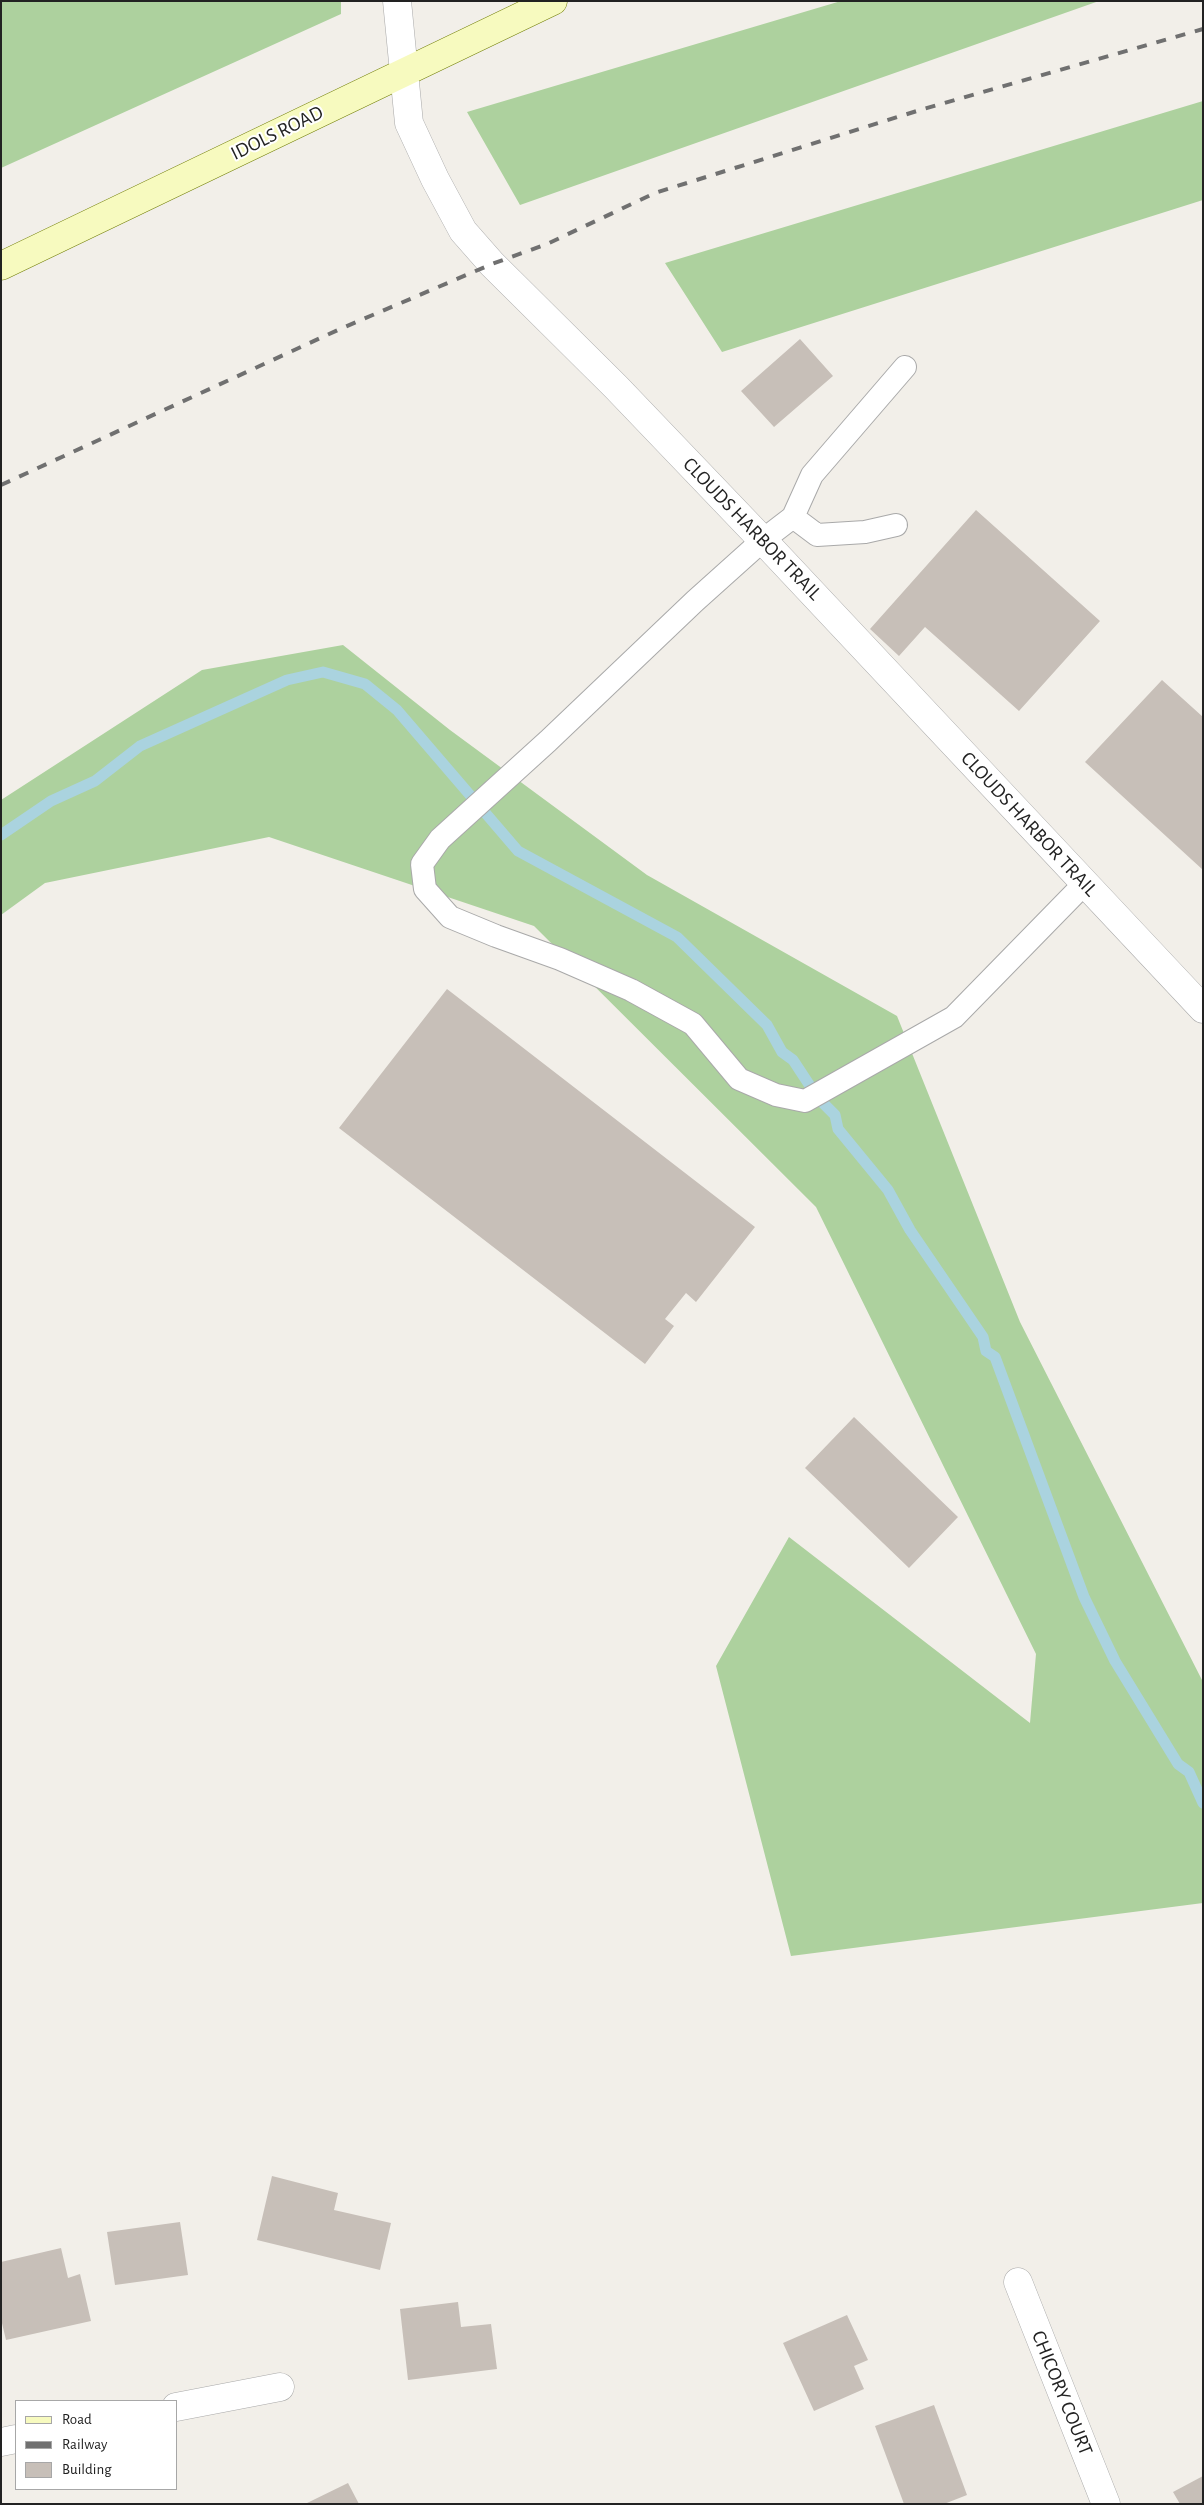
<!DOCTYPE html>
<style>
body{margin:0}
#map{position:relative;width:1204px;height:2505px;overflow:hidden;background:#f2efe9;font-family:"Alegreya Sans",sans-serif}
canvas{display:block}
.frame{position:absolute;inset:0;border:2px solid #222;pointer-events:none}
.legend{position:absolute;left:15px;top:2400px;width:162px;height:90px;box-sizing:border-box;background:#fff;border:1px solid #a7a7a7;margin:0;padding:6px 9px;list-style:none;font-size:15px;color:#222}
.legend li{display:flex;align-items:center;gap:10px;height:25px}
.legend b{width:25px;border:1px solid #a7a7a7}
</style>
<div id="map">
<canvas width="1204" height="2505"></canvas>
<div class="frame"></div>
<ul class="legend">
<li><b style="height:6px;background:#f7fabf"></b>Road</li>
<li><b style="height:6px;background:#707070"></b>Railway</li>
<li><b style="height:14px;background:#c7bfb8"></b>Building</li>
</ul>
</div>
<script>
const g = document.querySelector('canvas').getContext('2d');
g.lineJoin = 'round';
function fillPath(path, color) {
  g.fillStyle = color;
  g.fill(path, 'evenodd');
}
function toPath(rows) {
  const path = new Path2D();
  for (const r of rows) {
    path.moveTo(r[0], r[1]);
    for (let i = 2; i < r.length; i += 2) path.lineTo(r[i], r[i + 1]);
  }
  return path;
}
function strokePath(path, color, width, dash) {
  g.strokeStyle = color;
  g.lineWidth = width;
  g.lineCap = dash ? 'butt' : 'round';
  g.setLineDash(dash || []);
  g.stroke(path);
}
function label(font, color, halo, rows, align = 'center') {
  g.font = font + ' "Alegreya Sans",sans-serif';
  g.lineWidth = 4;
  g.setLineDash([]);
  g.textBaseline = 'middle';
  g.strokeStyle = halo;
  g.fillStyle = color;
  for (const [text, x, y, turn = 0] of rows) {
    g.save();
    g.translate(x, y);
    g.rotate((+turn || 0) * Math.PI / 180);
    g.textAlign = isNaN(turn) ? turn : align;
    if (halo) g.strokeText(text, 0, 0);
    g.fillText(text, 0, 0);
    g.restore();
  }
}
fillPath(toPath([
 [1,1,341,1,341,14,1,168],
 [841,1,1099,1,520,205,467,112],
 [1203,101,1203,200,722,352,665,263],
 [343,645,450,730,647,875,897,1016,1020,1322,1203,1682,1203,1903,791,1956,716,1666,789,1537,1030,1723,1036,1654,816,1207,534,926,269,837,45,883,1,915,1,800,202,670]
]), '#add19e');
strokePath(toPath([
 [1,835,51,801,95,781,140,746,287,680,323,672,365,684,397,710,518,851,677,937,767,1025,782,1052,793,1060,818,1098,835,1115,838,1129,888,1190,910,1230,983,1337,986,1351,995,1357,1084,1597,1115,1661,1178,1764,1189,1772,1203,1803]
]), '#aad3df', 11);
fillPath(toPath([
 [800,339,833,376,774,427,741,391],
 [976,510,1100,621,1019,711,925,627,899,656,870,629],
 [1162,680,1203,717,1203,870,1085,762],
 [447,989,755,1227,696,1302,686,1293,665,1319,674,1326,645,1364,339,1128],
 [854,1417,958,1517,909,1568,805,1468],
 [272,2176,338,2193,334,2210,391,2223,380,2270,257,2240],
 [180,2222,188,2275,115,2285,107,2232],
 [61,2248,68,2278,80,2274,91,2321,6,2340,1,2319,1,2262],
 [458,2302,461,2327,491,2324,497,2369,408,2380,400,2309],
 [847,2315,868,2360,854,2366,864,2389,814,2411,783,2343],
 [934,2405,967,2495,944,2504,904,2504,875,2426],
 [1203,2476,1203,2504,1180,2504,1173,2492],
 [348,2483,359,2504,305,2504]
]), '#c7bfb8');
const service = toPath([
 [905,367,812,475,793,517,763,540,695,601,548,741,440,839,422,864,425,889,450,917,496,936,560,959,631,990,693,1024,739,1079,776,1095,805,1101,954,1017,1085,883],
 [793,517,817,535,865,532,896,525]
]);
const minor = toPath([
 [397,1,409,123,435,179,463,231,492,264,616,387,772,550,1203,1009],
 [1018,2282,1106,2504],
 [176,2407,280,2387],
 [1,2442,16,2439]
]);
const secondary = toPath([
 [1,266,553,1]
]);
strokePath(service, '#a9a9a9', 24);
strokePath(minor, '#a9a9a9', 29);
strokePath(secondary, '#707d05', 29);
strokePath(service, '#fff', 22);
strokePath(minor, '#fff', 28);
strokePath(secondary, '#f7fabf', 28);
strokePath(toPath([
 [1,485,340,329,492,264,547,244,655,193,920,110,1203,29]
]), '#707070', 4, [10, 10]);
label('20px', '#222', '#fff', [
 ["IDOLS ROAD",277,133,-26],
 ["CLOUDS HARBOR TRAIL",752,529,46],
 ["CLOUDS HARBOR TRAIL",1029,824,47],
 ["CHICORY COURT",1062,2393,68]
]);
</script>
